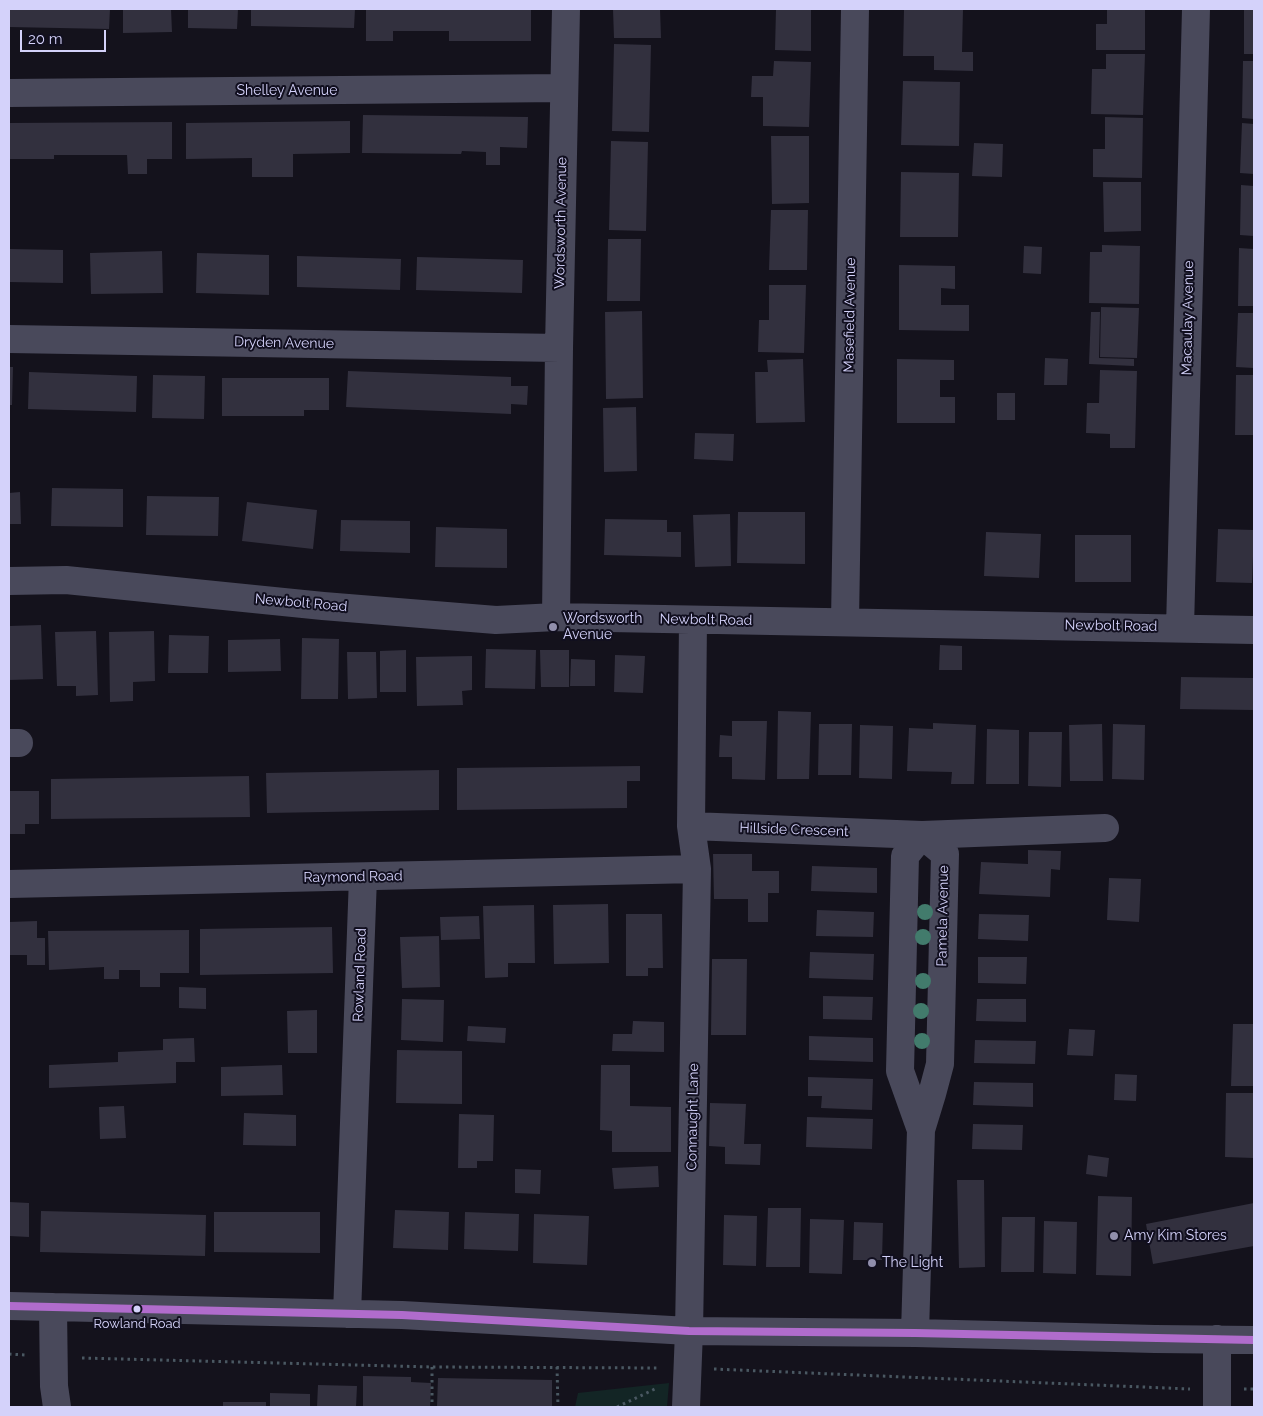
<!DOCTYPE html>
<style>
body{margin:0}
#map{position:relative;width:1263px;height:1416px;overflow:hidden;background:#14121c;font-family:Raleway,sans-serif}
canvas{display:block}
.frame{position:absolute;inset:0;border:10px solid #d4d2fa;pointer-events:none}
.scale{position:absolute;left:20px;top:30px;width:86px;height:22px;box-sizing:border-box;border:2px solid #d4d2fa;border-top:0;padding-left:6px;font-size:15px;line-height:18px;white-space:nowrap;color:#d4d2fa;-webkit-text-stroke:4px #110f1f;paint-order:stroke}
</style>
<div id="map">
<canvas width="1263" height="1416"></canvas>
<div class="frame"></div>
<div class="scale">20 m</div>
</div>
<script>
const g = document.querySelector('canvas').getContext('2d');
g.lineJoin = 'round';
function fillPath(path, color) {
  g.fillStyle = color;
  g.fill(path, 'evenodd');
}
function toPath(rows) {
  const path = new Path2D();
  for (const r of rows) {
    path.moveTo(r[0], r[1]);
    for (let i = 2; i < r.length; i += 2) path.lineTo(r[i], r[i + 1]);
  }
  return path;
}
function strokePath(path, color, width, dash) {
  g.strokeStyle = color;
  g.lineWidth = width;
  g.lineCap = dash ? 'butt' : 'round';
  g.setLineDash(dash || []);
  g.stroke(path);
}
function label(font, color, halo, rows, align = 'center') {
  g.font = font + ' Raleway,sans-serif';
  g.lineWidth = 4;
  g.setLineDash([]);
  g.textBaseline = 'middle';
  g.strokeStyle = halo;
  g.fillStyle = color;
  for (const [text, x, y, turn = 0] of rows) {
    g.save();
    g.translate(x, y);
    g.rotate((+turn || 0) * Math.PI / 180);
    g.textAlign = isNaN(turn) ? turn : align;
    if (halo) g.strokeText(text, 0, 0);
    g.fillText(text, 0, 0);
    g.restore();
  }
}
fillPath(toPath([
 [669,1383,667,1407,575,1407,578,1393]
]), '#132525');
fillPath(toPath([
 [9,9,110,9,109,29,9,27],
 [123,9,171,9,172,32,123,33],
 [188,9,238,9,237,29,188,28],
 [251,9,355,9,354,28,251,26],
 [366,9,531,9,531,41,449,41,449,31,393,31,393,41,366,41],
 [613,9,660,9,661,38,614,38],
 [776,9,811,9,811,51,775,50],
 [904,9,963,9,962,52,973,52,973,71,934,70,934,56,903,56],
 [1107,9,1145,9,1145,50,1096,50,1096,24,1107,24],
 [1244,9,1254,9,1254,54,1244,54],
 [614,44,651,45,649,132,612,131],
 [1106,54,1145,54,1143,115,1091,114,1092,69,1106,69],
 [774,61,811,62,809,127,763,126,763,97,751,97,752,76,773,76],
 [1243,61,1254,61,1254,119,1242,118],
 [903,81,960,82,959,146,901,145],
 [363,115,528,117,527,148,500,147,500,165,486,165,486,152,462,151,461,154,362,153],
 [1105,117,1143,118,1142,178,1093,177,1093,149,1105,149],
 [350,121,350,153,293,154,293,177,252,177,252,158,186,159,186,123],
 [172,122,172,159,147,159,147,174,128,174,127,155,54,155,54,159,9,159,9,123],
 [1242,123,1254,124,1254,174,1240,173],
 [771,136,809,136,809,203,772,204],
 [611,141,648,142,646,231,609,230],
 [974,143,1003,144,1002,177,972,176],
 [901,172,959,173,958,237,900,237],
 [1103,182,1141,182,1141,231,1104,232],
 [1241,185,1254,186,1254,236,1240,235],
 [771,210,808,210,807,270,769,270],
 [608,239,641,239,640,301,607,301],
 [1102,245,1140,246,1139,304,1089,303,1090,252,1102,252],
 [1024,246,1042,247,1041,274,1023,273],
 [1239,248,1254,249,1254,306,1238,306],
 [9,249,63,250,63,283,9,282],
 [162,251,163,293,91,294,90,253],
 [197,253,269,255,269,295,196,293],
 [297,256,401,259,400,290,297,287],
 [417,257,523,260,522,293,416,290],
 [899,265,955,266,955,289,941,288,941,305,969,305,969,331,899,330],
 [769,285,806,285,804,353,758,352,759,320,769,320],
 [1101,307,1139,308,1137,358,1100,357],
 [642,311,643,398,606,399,605,312],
 [1091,312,1100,312,1099,358,1134,359,1134,366,1089,364],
 [1238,313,1254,313,1254,368,1236,367],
 [1045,358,1068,359,1067,385,1044,385],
 [803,359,805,422,756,423,755,372,768,372,767,360],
 [897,359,954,360,954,380,940,380,940,397,955,397,955,423,897,423],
 [9,367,13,367,12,405,9,405],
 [1100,370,1137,371,1135,448,1110,448,1110,434,1086,433,1087,403,1099,403],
 [348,371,511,377,511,386,528,386,527,405,511,404,511,414,346,407],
 [29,372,137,376,136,412,28,409],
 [153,375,205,376,204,419,152,418],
 [1236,375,1254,375,1254,435,1235,435],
 [222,378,329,378,329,410,304,410,304,416,222,416],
 [997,393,1015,393,1015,420,997,420],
 [636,407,637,471,604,472,603,408],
 [695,433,734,434,733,461,694,459],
 [52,488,123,489,123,527,51,526],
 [20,492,21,524,9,524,9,493],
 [147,496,219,497,218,536,146,535],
 [247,502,317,510,313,549,242,541],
 [738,512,805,512,805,564,737,563],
 [730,514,731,566,695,567,693,515],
 [605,519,667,520,667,532,681,532,681,557,604,555],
 [341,520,410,521,410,553,340,551],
 [436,527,507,529,507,568,435,567],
 [1218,529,1254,530,1252,583,1216,582],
 [986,532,1041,534,1039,578,984,576],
 [1075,535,1131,535,1131,582,1075,582],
 [41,625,43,679,9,680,9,626],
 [96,631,98,695,76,696,76,686,57,686,55,632],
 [154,631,155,681,133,682,133,701,110,702,109,632],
 [169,635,209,636,208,673,168,673],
 [302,638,339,639,338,699,301,699],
 [280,639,281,671,228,672,228,640],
 [940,645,962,646,962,670,939,670],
 [486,649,536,650,535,689,485,688],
 [406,650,406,692,380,692,380,651],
 [540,650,569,650,569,687,541,687],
 [347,652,376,652,377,698,348,699],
 [615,655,645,656,643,693,614,692],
 [472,656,472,690,462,691,463,705,417,706,416,657],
 [571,659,595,660,595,686,570,686],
 [1181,677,1254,678,1254,710,1180,709],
 [778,711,811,712,809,779,777,779],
 [732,721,767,721,765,780,732,779,732,757,719,757,720,735,732,736],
 [933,723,976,725,974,784,951,784,952,772,907,771,909,728,933,729],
 [819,724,852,724,851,775,818,775],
 [1102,724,1103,781,1070,781,1069,725],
 [1113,724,1145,725,1144,780,1112,779],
 [860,725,893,726,892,779,859,778],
 [987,729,1019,730,1019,784,986,784],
 [1029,732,1062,732,1061,787,1028,786],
 [640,766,640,781,627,781,627,808,457,810,457,768],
 [439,770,439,810,267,813,266,773],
 [249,776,250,817,51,819,51,779],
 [9,791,39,791,39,824,25,824,25,834,9,834],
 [1028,850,1061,851,1060,870,1051,869,1050,897,979,894,981,862,1028,864],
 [713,854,752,854,752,871,779,871,779,893,768,893,768,922,748,922,748,899,714,899],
 [812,866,877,868,877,893,811,891],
 [1109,878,1141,879,1139,922,1107,920],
 [608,904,609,963,554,964,553,905],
 [534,905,535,963,508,963,508,977,485,978,483,906],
 [817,910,874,912,873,937,816,936],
 [626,914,662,914,663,968,648,968,648,976,626,976],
 [979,914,1029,915,1028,941,978,939],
 [479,916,480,939,441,940,440,917],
 [37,921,37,938,45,938,45,965,27,965,27,955,9,955,9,922],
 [332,927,333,973,200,975,200,929],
 [189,930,189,973,160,973,160,987,140,987,140,970,119,970,119,979,104,979,104,967,49,970,48,931],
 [439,936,440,987,402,988,400,937],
 [810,952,874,954,873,980,809,978],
 [978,957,1027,957,1026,984,978,983],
 [712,959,747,959,746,1035,711,1035],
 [179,987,206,988,206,1009,179,1008],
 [823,996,873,997,872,1020,823,1019],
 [402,999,444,1000,443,1042,401,1040],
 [977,999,1026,999,1026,1022,976,1021],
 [317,1010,317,1053,288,1053,287,1011],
 [633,1021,664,1022,664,1052,612,1051,613,1034,632,1034],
 [1233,1024,1254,1024,1254,1086,1231,1086],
 [468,1026,506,1028,505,1043,467,1041],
 [1069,1029,1095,1030,1093,1056,1067,1055],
 [809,1036,873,1038,873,1062,809,1060],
 [194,1038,195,1062,176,1062,176,1083,49,1088,49,1065,118,1062,118,1052,163,1050,163,1039],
 [975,1040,1036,1041,1035,1064,974,1063],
 [397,1050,462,1051,462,1104,396,1103],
 [282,1065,283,1095,221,1096,221,1067],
 [601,1065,630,1065,630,1106,671,1107,671,1152,612,1152,612,1131,600,1130],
 [1115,1074,1137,1075,1136,1101,1114,1100],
 [808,1077,873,1079,872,1110,821,1108,822,1096,808,1096],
 [974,1082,1033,1083,1033,1107,973,1105],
 [1226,1093,1254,1093,1254,1158,1225,1157],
 [710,1103,746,1104,744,1144,761,1144,760,1165,725,1164,725,1147,709,1146],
 [124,1106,126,1138,100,1139,99,1107],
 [244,1113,296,1115,296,1146,243,1145],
 [459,1114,494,1115,493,1161,477,1161,477,1168,458,1168],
 [807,1117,873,1119,872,1149,806,1147],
 [973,1124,1023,1125,1022,1150,972,1149],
 [1088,1155,1109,1158,1107,1177,1086,1174],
 [658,1166,659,1187,614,1189,612,1168],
 [515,1169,541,1170,540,1194,515,1193],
 [957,1180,984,1180,985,1267,959,1268],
 [1098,1196,1132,1197,1131,1276,1096,1275],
 [9,1202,29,1203,29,1237,9,1236],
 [1254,1203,1254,1246,1153,1264,1146,1224],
 [768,1208,801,1208,800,1267,766,1267],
 [395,1210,449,1212,448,1250,393,1248],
 [41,1211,206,1215,205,1256,40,1252],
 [214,1212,320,1212,320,1253,214,1252],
 [465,1212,519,1214,518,1251,464,1249],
 [534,1214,589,1216,587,1265,533,1263],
 [724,1215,757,1216,756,1266,723,1265],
 [1002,1217,1035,1217,1034,1272,1001,1272],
 [810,1219,844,1220,842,1274,809,1273],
 [1044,1221,1077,1222,1076,1274,1043,1273],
 [854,1222,883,1223,882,1260,853,1260],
 [363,1376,411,1377,411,1382,431,1383,430,1407,363,1407],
 [438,1378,552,1380,552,1407,437,1406],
 [318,1385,357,1386,356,1407,317,1407],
 [270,1393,310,1394,310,1407,270,1407],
 [223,1402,266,1402,266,1407,223,1407]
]), '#32303e');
strokePath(toPath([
 [9,1354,26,1355],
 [82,1358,432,1367,660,1368],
 [432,1367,432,1407],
 [557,1367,558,1407],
 [714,1369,1190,1389],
 [1244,1389,1254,1389],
 [617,1407,657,1388]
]), '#4a5862', 3, [2.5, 4]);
strokePath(toPath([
 [9,93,564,88],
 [9,339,559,348],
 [9,581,66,580,323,606,496,620,556,617,1254,630],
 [556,617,559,348,566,9],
 [845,621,855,9],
 [1180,628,1196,9],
 [9,743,19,743],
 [691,826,922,835,1105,828],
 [9,884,697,869],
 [9,1306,402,1315,689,1331,915,1333,1155,1339,1254,1340],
 [53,1307,54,1386,57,1407],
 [347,1314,363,877],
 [915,1333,921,1130,932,1094,940,1064,945,854,922,835,905,856,900,1071,921,1130],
 [686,1407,689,1331,697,869,691,826,693,620],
 [1217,1407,1217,1339]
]), '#49495b', 28);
strokePath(toPath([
 [9,1306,402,1315,689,1331,915,1333,1254,1340]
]), '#b06ccc', 8);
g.fillStyle = '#427b6c';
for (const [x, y] of [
 [925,912],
 [923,937],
 [923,981],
 [921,1011],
 [922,1041]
]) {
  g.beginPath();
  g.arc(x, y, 8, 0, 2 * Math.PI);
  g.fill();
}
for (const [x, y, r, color] of [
 [553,627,5,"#918fac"],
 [1114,1236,5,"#918fac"],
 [872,1263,5,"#918fac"],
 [137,1309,4.5,"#d4d2fa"]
]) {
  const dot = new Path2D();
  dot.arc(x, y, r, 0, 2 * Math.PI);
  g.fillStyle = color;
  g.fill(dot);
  strokePath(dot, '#110f1f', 2);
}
label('13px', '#d4d2fa', '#110f1f', [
 ["Rowland Road",137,1324]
]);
label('14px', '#d4d2fa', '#110f1f', [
 ["Shelley Avenue",287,91],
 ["Wordsworth Avenue",561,223,-89],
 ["Masefield Avenue",850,315,-89],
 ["Macaulay Avenue",1188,318,-89],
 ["Dryden Avenue",284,343,1],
 ["Newbolt Road",301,603,5],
 ["Newbolt Road",706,620,1],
 ["Newbolt Road",1111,626,1],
 ["Hillside Crescent",794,830,2],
 ["Raymond Road",353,877,-1],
 ["Pamela Avenue",943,916,-89],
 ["Rowland Road",360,975,-88],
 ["Connaught Lane",693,1117,-89]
]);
label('14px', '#d4d2fa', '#110f1f', [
 ["Wordsworth",563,619],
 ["Avenue",563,635],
 ["Amy Kim Stores",1124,1236],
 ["The Light",882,1263]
], 'left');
</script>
